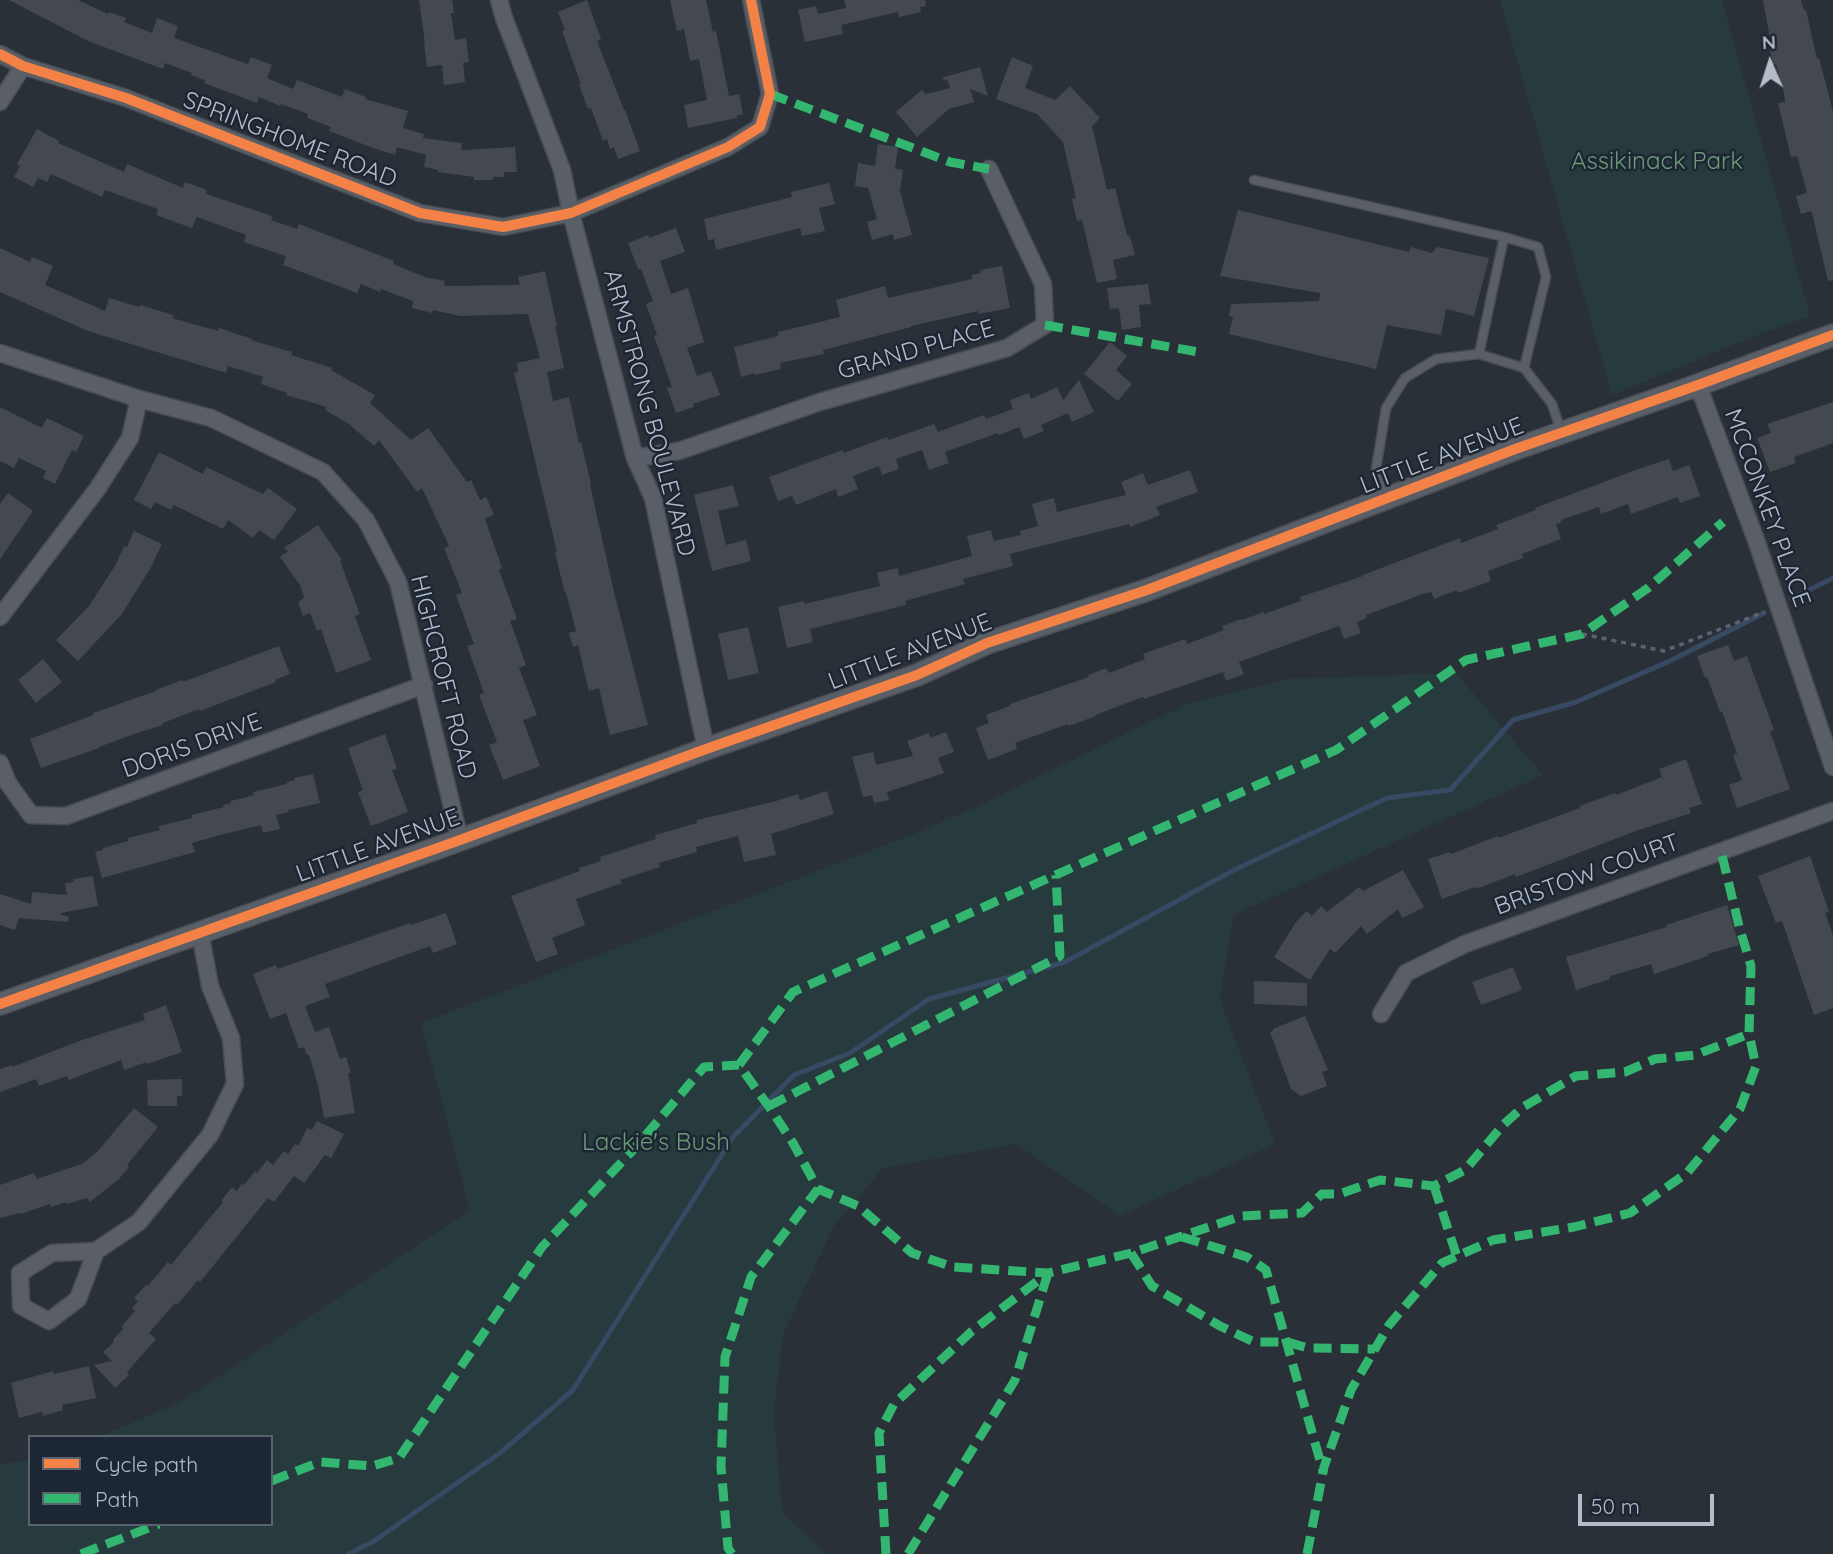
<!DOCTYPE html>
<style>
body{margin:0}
#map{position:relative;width:1833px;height:1554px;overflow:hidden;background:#2a3038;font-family:Quicksand,sans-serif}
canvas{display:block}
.legend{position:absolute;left:28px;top:1435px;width:245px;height:91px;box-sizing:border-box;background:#1d2633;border:2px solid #59626f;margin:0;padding:9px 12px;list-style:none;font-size:21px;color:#b4bcc9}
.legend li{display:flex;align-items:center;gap:14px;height:35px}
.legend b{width:35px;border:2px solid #59626f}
.north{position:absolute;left:1735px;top:28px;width:70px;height:70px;-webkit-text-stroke:5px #1d2633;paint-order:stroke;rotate:357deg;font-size:19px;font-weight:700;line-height:28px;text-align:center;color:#b4bcc9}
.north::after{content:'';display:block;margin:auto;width:24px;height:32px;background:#b4bcc9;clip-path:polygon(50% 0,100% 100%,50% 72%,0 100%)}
.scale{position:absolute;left:1578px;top:1494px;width:136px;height:32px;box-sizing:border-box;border:4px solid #b4bcc9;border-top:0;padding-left:9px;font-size:21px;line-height:24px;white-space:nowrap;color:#b4bcc9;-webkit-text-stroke:5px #1d2633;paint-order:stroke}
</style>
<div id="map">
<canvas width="1833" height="1554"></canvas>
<ul class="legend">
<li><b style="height:9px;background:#f48246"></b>Cycle path</li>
<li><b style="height:9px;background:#33b770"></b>Path</li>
</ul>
<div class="north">N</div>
<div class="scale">50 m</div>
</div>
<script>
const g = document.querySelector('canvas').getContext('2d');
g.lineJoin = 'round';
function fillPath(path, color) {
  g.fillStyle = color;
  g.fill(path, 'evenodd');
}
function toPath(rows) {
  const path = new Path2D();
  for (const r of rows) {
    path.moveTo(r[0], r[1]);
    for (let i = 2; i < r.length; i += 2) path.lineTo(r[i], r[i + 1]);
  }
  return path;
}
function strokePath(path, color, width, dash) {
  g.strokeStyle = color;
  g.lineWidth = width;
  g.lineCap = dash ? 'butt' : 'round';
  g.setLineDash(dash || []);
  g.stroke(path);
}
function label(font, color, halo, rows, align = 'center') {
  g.font = font + ' Quicksand,sans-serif';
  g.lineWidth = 5;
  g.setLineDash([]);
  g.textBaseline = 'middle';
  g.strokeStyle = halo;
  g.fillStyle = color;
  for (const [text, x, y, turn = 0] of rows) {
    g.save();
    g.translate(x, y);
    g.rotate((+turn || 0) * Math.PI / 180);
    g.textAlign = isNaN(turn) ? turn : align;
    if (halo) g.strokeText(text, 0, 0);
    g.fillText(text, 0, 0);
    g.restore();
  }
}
fillPath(toPath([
 [1500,0,1722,0,1810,316,1755,336,1612,395],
 [1456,673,1543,775,1233,915,1220,1000,1275,1144,1120,1216,1016,1144,883,1168,833,1227,783,1335,774,1412,782,1512,826,1554,0,1554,0,1464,30,1460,30,1524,271,1524,271,1437,99,1437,182,1401,470,1210,421,1023,911,835,980,805,1189,703,1289,679]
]), '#273a3e');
strokePath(toPath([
 [1791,599,1833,578],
 [349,1554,374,1541,500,1453,573,1390,733,1137,794,1075,850,1053,929,999,1065,962,1236,869,1387,798,1450,790,1513,720,1576,702,1672,660,1764,613]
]), '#384963', 5);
fillPath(toPath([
 [9,0,78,0,108,14,109,12,126,18,124,22,152,33,157,18,178,26,174,38,248,64,251,57,272,65,267,78,293,89,297,80,342,97,345,89,366,97,365,99,408,111,403,128,424,134,423,138,462,143,461,150,515,147,517,172,504,172,504,177,493,177,493,180,474,180,474,177,438,172,438,170,424,167,426,155,397,147,395,155,373,148,329,131,331,127,307,118,308,114,281,104,280,106,259,97,257,103,204,83,205,80,191,75,192,73,165,63,163,69,88,41],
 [419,0,452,0,454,13,451,13,455,40,466,38,469,62,463,63,465,82,444,85,442,65,427,67,424,43,425,43],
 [587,0,601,39,597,41,624,110,625,110,640,151,618,159,614,147,610,149,607,139,603,141,591,108,588,109,579,85,581,84,562,31,565,30,558,12],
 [670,0,706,0,713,32,716,31,729,96,739,94,743,114,736,116,737,118,688,128,684,105,707,100,699,59,690,61,684,29,677,31],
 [844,0,925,0,926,6,920,7,921,12,899,17,898,12,841,25,843,34,805,42,798,10,816,6,818,14,846,8],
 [1763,0,1801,0,1804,10,1806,10,1817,59,1819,58,1828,92,1833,112,1833,280,1828,281,1812,213,1811,211,1801,214,1796,196,1807,193,1797,156,1791,157,1778,103,1785,102,1784,93,1776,64,1773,65,1769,44,1771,44],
 [1012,57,1033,66,1025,88,1055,100,1070,86,1100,118,1092,126,1107,190,1115,188,1127,235,1130,237,1135,255,1113,260,1117,279,1097,283,1082,220,1077,221,1072,199,1076,198,1063,142,1037,114,996,99],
 [980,67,988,96,970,89,974,102,949,109,917,137,896,112,922,90,926,94,950,88,948,81,941,78],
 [37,129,59,141,58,143,124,172,127,164,183,188,185,182,207,190,206,194,272,216,271,220,297,229,299,224,394,261,393,264,425,277,445,281,444,286,520,285,518,277,545,271,557,326,555,326,564,368,547,372,553,401,569,397,579,443,581,442,591,484,590,485,614,592,648,725,610,735,599,688,589,691,578,645,573,647,569,633,576,631,566,593,565,593,555,553,557,552,514,373,518,372,517,363,540,358,528,314,460,316,433,310,432,313,412,308,413,301,381,289,380,292,361,284,357,293,283,265,286,256,244,242,246,235,197,217,192,228,156,215,158,209,105,190,102,197,51,174,47,182,38,178,33,187,14,177,20,166,17,164],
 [878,144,898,147,895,169,903,170,900,191,912,235,894,240,893,234,872,240,867,222,877,219,868,188,855,186,858,163,875,166],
 [829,183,835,204,819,208,825,231,802,236,800,228,716,250,714,239,708,240,704,219,792,197,791,192],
 [1238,210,1409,252,1411,247,1432,253,1437,247,1489,258,1474,316,1446,309,1441,335,1387,325,1376,369,1229,334,1233,317,1229,316,1231,304,1319,301,1320,293,1220,276],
 [676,228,685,252,660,261,671,294,688,288,704,342,687,348,697,376,711,371,720,395,693,404,694,407,676,413,667,388,672,387,654,336,657,335,646,304,653,301,641,269,638,269,628,243,648,235,649,238],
 [0,248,30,262,32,257,53,266,45,285,105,311,109,298,139,307,140,305,173,315,172,318,218,331,219,328,252,339,251,340,292,352,291,355,332,368,331,370,375,395,370,403,411,440,428,428,467,482,471,480,480,500,486,497,494,514,485,519,502,568,499,570,517,619,510,621,526,665,519,668,537,715,523,720,540,766,503,780,489,745,497,742,479,695,484,693,467,646,474,644,456,595,462,593,444,548,449,546,422,488,417,492,379,440,374,446,349,424,325,410,327,407,286,395,287,393,261,384,263,377,228,366,226,373,88,331,0,292],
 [1002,266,1010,308,978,314,978,311,911,326,911,327,823,350,824,354,780,363,781,369,755,375,755,373,741,377,734,347,778,336,778,332,840,317,836,300,885,286,888,298,972,279,972,275,981,273,980,270],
 [1148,284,1151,304,1139,305,1141,327,1122,330,1119,308,1110,309,1107,288],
 [1110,342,1127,356,1116,370,1132,384,1118,401,1084,374],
 [1079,380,1094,412,1072,422,1068,413,1041,425,1044,431,1024,439,1019,427,999,435,998,433,945,452,949,463,929,470,922,450,896,459,899,469,882,475,879,466,853,476,858,489,838,497,836,489,796,505,792,496,778,501,769,477,843,450,844,453,887,437,889,440,934,424,938,432,984,415,986,419,1013,409,1010,400,1029,393,1031,399,1057,387,1063,400],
 [1833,402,1833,443,1794,457,1796,463,1770,472,1757,438,1771,433,1767,424],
 [0,407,42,428,47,418,84,436,76,452,72,450,55,484,43,478,46,471,19,458,14,468,0,461],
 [159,452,203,474,206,467,263,494,268,488,297,509,274,540,259,530,253,538,228,520,223,529,174,505,171,510,155,502,151,509,134,500],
 [1669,459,1673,471,1689,465,1700,496,1680,503,1678,497,1631,514,1628,504,1601,514,1599,507,1561,520,1562,522,1556,524,1561,539,1522,554,1523,558,1488,571,1491,581,1458,593,1457,590,1434,599,1431,592,1423,594,1366,615,1367,618,1357,622,1361,633,1344,639,1339,626,1239,662,1244,674,1226,681,1223,672,1144,699,1143,697,1095,715,1096,716,1069,726,1068,724,1015,743,1017,749,988,760,976,728,989,723,986,715,1010,706,1010,704,1089,677,1088,675,1106,668,1109,673,1145,659,1143,654,1185,639,1187,644,1224,630,1222,626,1241,619,1242,620,1264,612,1264,614,1301,601,1300,597,1363,576,1363,575,1460,538,1461,543,1498,529,1496,525,1536,510,1535,508,1633,471],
 [1190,470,1198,492,1156,507,1160,515,1130,527,1129,524,1010,554,1013,566,963,579,965,584,905,601,906,605,810,629,813,642,787,648,778,607,804,601,804,604,880,586,877,573,898,568,899,576,972,556,967,536,991,530,994,541,1021,535,1020,531,1038,526,1032,504,1054,498,1057,512,1126,495,1121,482,1143,473,1148,485],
 [733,485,739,506,718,511,726,545,746,540,751,561,712,571,694,495],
 [8,493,33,511,0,559,0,504],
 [318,525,342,560,340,561,360,614,355,616,371,660,336,673,321,629,317,631,310,613,303,616,298,602,304,598,300,585,280,557,288,551,284,548],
 [134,531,162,544,151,567,122,614,78,661,56,640,89,606,116,564,124,546,127,547],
 [748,627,759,673,728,680,718,634],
 [1728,645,1734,661,1747,656,1774,730,1770,731,1790,789,1737,808,1729,785,1742,780,1733,755,1737,754,1722,711,1720,712,1707,677,1705,678,1697,656],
 [279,646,290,674,275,680,276,682,200,711,199,709,163,723,163,725,134,734,99,747,99,748,41,768,30,739,93,715,93,713,156,691,156,690,182,680,183,682],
 [43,659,62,682,36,703,18,680],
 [946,732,954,752,938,758,944,773,887,792,889,800,874,803,872,795,863,797,852,757,873,752,876,765,913,756,907,741,929,733,930,738],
 [385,734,397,769,392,770,408,812,371,826,358,792,363,790,348,748],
 [1686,759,1702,804,1689,808,1691,813,1633,832,1516,877,1515,874,1476,889,1475,887,1442,899,1428,859,1450,852,1451,854,1498,836,1498,838,1580,808,1580,806,1615,793,1616,795,1662,777,1659,769],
 [313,774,320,803,288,810,289,812,276,815,280,829,263,833,261,825,224,834,192,843,195,852,102,878,95,852,103,850,103,848,128,841,128,838,160,830,159,826,192,818,191,815,224,807,223,805,231,803,231,801,254,795,253,792,287,784,286,782,295,780,294,778],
 [827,791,834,814,771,834,776,855,744,862,738,836,696,847,697,852,659,863,660,867,620,880,622,883,576,899,585,925,552,938,558,954,536,962,511,896,580,871,579,868,601,861,600,857,656,839,655,835,697,823,697,820,773,802,798,794,800,800],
 [1810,856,1829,912,1825,913,1833,935,1833,1008,1814,1015,1782,921,1776,923,1758,876],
 [1403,870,1424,907,1402,918,1398,909,1367,934,1361,926,1335,953,1330,949,1310,980,1274,957,1296,922,1307,911,1312,916,1321,906,1327,912,1359,887,1363,891],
 [93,876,98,906,61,913,60,914,69,917,68,922,19,918,15,930,0,925,0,894,31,904,32,892,67,895,65,883,74,882,73,879],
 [1727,905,1739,945,1708,954,1708,956,1654,974,1651,964,1610,976,1610,979,1576,990,1566,957,1667,927,1666,925],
 [446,913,457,944,433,953,430,946,325,984,330,997,305,1006,315,1032,329,1027,340,1059,346,1057,351,1073,348,1073,355,1113,324,1118,318,1085,309,1055,307,1055,304,1047,299,1049,286,1013,270,1019,253,974,276,965,277,969,410,923,411,925],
 [1513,967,1522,990,1481,1005,1472,982],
 [1254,981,1307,983,1307,1006,1254,1004],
 [166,1005,182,1052,147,1064,147,1062,124,1070,121,1060,69,1080,67,1076,39,1086,36,1079,0,1092,0,1069,12,1065,12,1067,82,1040,145,1020,143,1014],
 [1305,1016,1328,1070,1322,1072,1327,1086,1301,1096,1291,1089,1270,1032,1273,1031,1273,1029],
 [182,1079,182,1096,177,1096,177,1106,148,1106,147,1080],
 [134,1108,158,1127,127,1165,129,1167,119,1179,90,1202,87,1198,67,1204,66,1202,51,1207,50,1204,21,1214,20,1213,0,1218,0,1185,34,1173,37,1179,82,1164,98,1151],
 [317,1121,344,1134,331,1158,325,1155,304,1183,294,1176,274,1202,268,1198,200,1282,198,1280,177,1305,175,1303,149,1333,156,1339,127,1372,129,1375,115,1388,94,1365,112,1361,103,1352,114,1342,113,1340,123,1329,122,1326,135,1311,132,1308,138,1301,134,1298,146,1285,148,1286,168,1262,171,1265,223,1202,221,1201,232,1187,237,1191,242,1183,244,1185,255,1171,257,1173,267,1160,273,1165,284,1151,288,1154,295,1144,298,1146,307,1128,312,1130],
 [89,1366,96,1398,62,1405,63,1410,43,1416,42,1412,19,1418,11,1383,53,1371,54,1374]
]), '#444950');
const service = toPath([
 [1254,180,1504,237],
 [1479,354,1504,237,1538,247,1546,277,1524,368],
 [1384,496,1376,469,1386,408,1405,378,1436,359,1479,354,1524,368,1552,404,1561,431]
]);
const minor = toPath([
 [499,0,504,18,562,170,571,213,635,458,653,498,706,749],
 [0,54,23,66,126,98,420,213,503,227,571,213,728,147,760,127,770,94,751,0],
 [0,102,23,66],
 [0,353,139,399,211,418,323,472,366,520,398,582,460,840],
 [1698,385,1756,540,1833,767],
 [635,458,679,451,820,402,1007,348,1045,325,1043,284,989,169],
 [0,617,98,488,130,438,139,399],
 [0,763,8,783,31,815,66,816,424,685],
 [1381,1014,1406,973,1465,944,1833,811],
 [96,1251,78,1299,49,1321,21,1306,20,1273,52,1253,96,1251,139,1222,210,1135,235,1084,231,1038,210,986,200,932]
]);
const tertiary = toPath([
 [0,1004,460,840,706,749,917,675,987,643,1147,590,1518,448,1698,385,1833,335]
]);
strokePath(service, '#484c53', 11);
strokePath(minor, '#484c53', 19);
strokePath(tertiary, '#484c53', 24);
strokePath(toPath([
 [1582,634,1664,651,1764,612]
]), '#5d636a', 3.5, [5, 5]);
strokePath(service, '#5a5e66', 8);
strokePath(minor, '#5a5e66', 16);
strokePath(tertiary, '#5a5e66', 21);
strokePath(toPath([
 [770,94,950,162,989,169],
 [1045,325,1204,353],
 [739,1065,793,992,1336,750,1466,660,1582,634,1648,588,1723,522],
 [769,1106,1060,956,1056,875],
 [1434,1186,1457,1257],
 [1182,1237,1247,1257,1266,1270,1323,1471],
 [1131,1253,1152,1286,1220,1326,1254,1342,1287,1342,1308,1348,1375,1349],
 [271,1481,320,1462,372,1466,399,1458,542,1247,634,1149,704,1067,739,1065,772,1111,793,1143,818,1189,858,1206,912,1253,953,1267,1048,1273,1131,1253,1242,1216,1302,1213,1322,1194,1339,1194,1380,1180,1434,1186,1465,1170,1504,1124,1523,1107,1576,1076,1625,1072,1655,1059,1695,1055,1749,1034],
 [81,1554,159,1524],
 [732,1554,728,1548,721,1467,725,1357,751,1277,818,1189],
 [886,1554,879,1433,894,1404,972,1331,1048,1273],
 [908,1554,1015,1380,1048,1273],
 [1307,1554,1324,1467,1351,1390,1389,1325,1442,1263,1493,1240,1574,1227,1630,1213,1687,1173,1740,1109,1756,1066,1749,1034,1751,966,1739,926,1721,851]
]), '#33b770', 9, [18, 9]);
strokePath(toPath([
 [0,54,23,66,126,98,420,213,503,227,571,213,728,147,760,127,770,94,751,0],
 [0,1004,460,840,706,749,917,675,987,643,1147,590,1518,448,1698,385,1833,335]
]), '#f48246', 10);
label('24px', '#b4bcc9', '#1d2633', [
 ["SPRINGHOME ROAD",290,140,21],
 ["GRAND PLACE",916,350,-16],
 ["ARMSTRONG BOULEVARD",649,413,75],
 ["LITTLE AVENUE",1442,456,-21],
 ["MCCONKEY PLACE",1767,508,70],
 ["LITTLE AVENUE",910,652,-21],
 ["HIGHCROFT ROAD",443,677,76],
 ["DORIS DRIVE",192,746,-20],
 ["LITTLE AVENUE",378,846,-20],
 ["BRISTOW COURT",1587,875,-20]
]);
label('24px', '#6b9a76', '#1d2633', [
 ["Assikinack Park",1657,162],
 ["Lackie's Bush",656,1143]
]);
</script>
